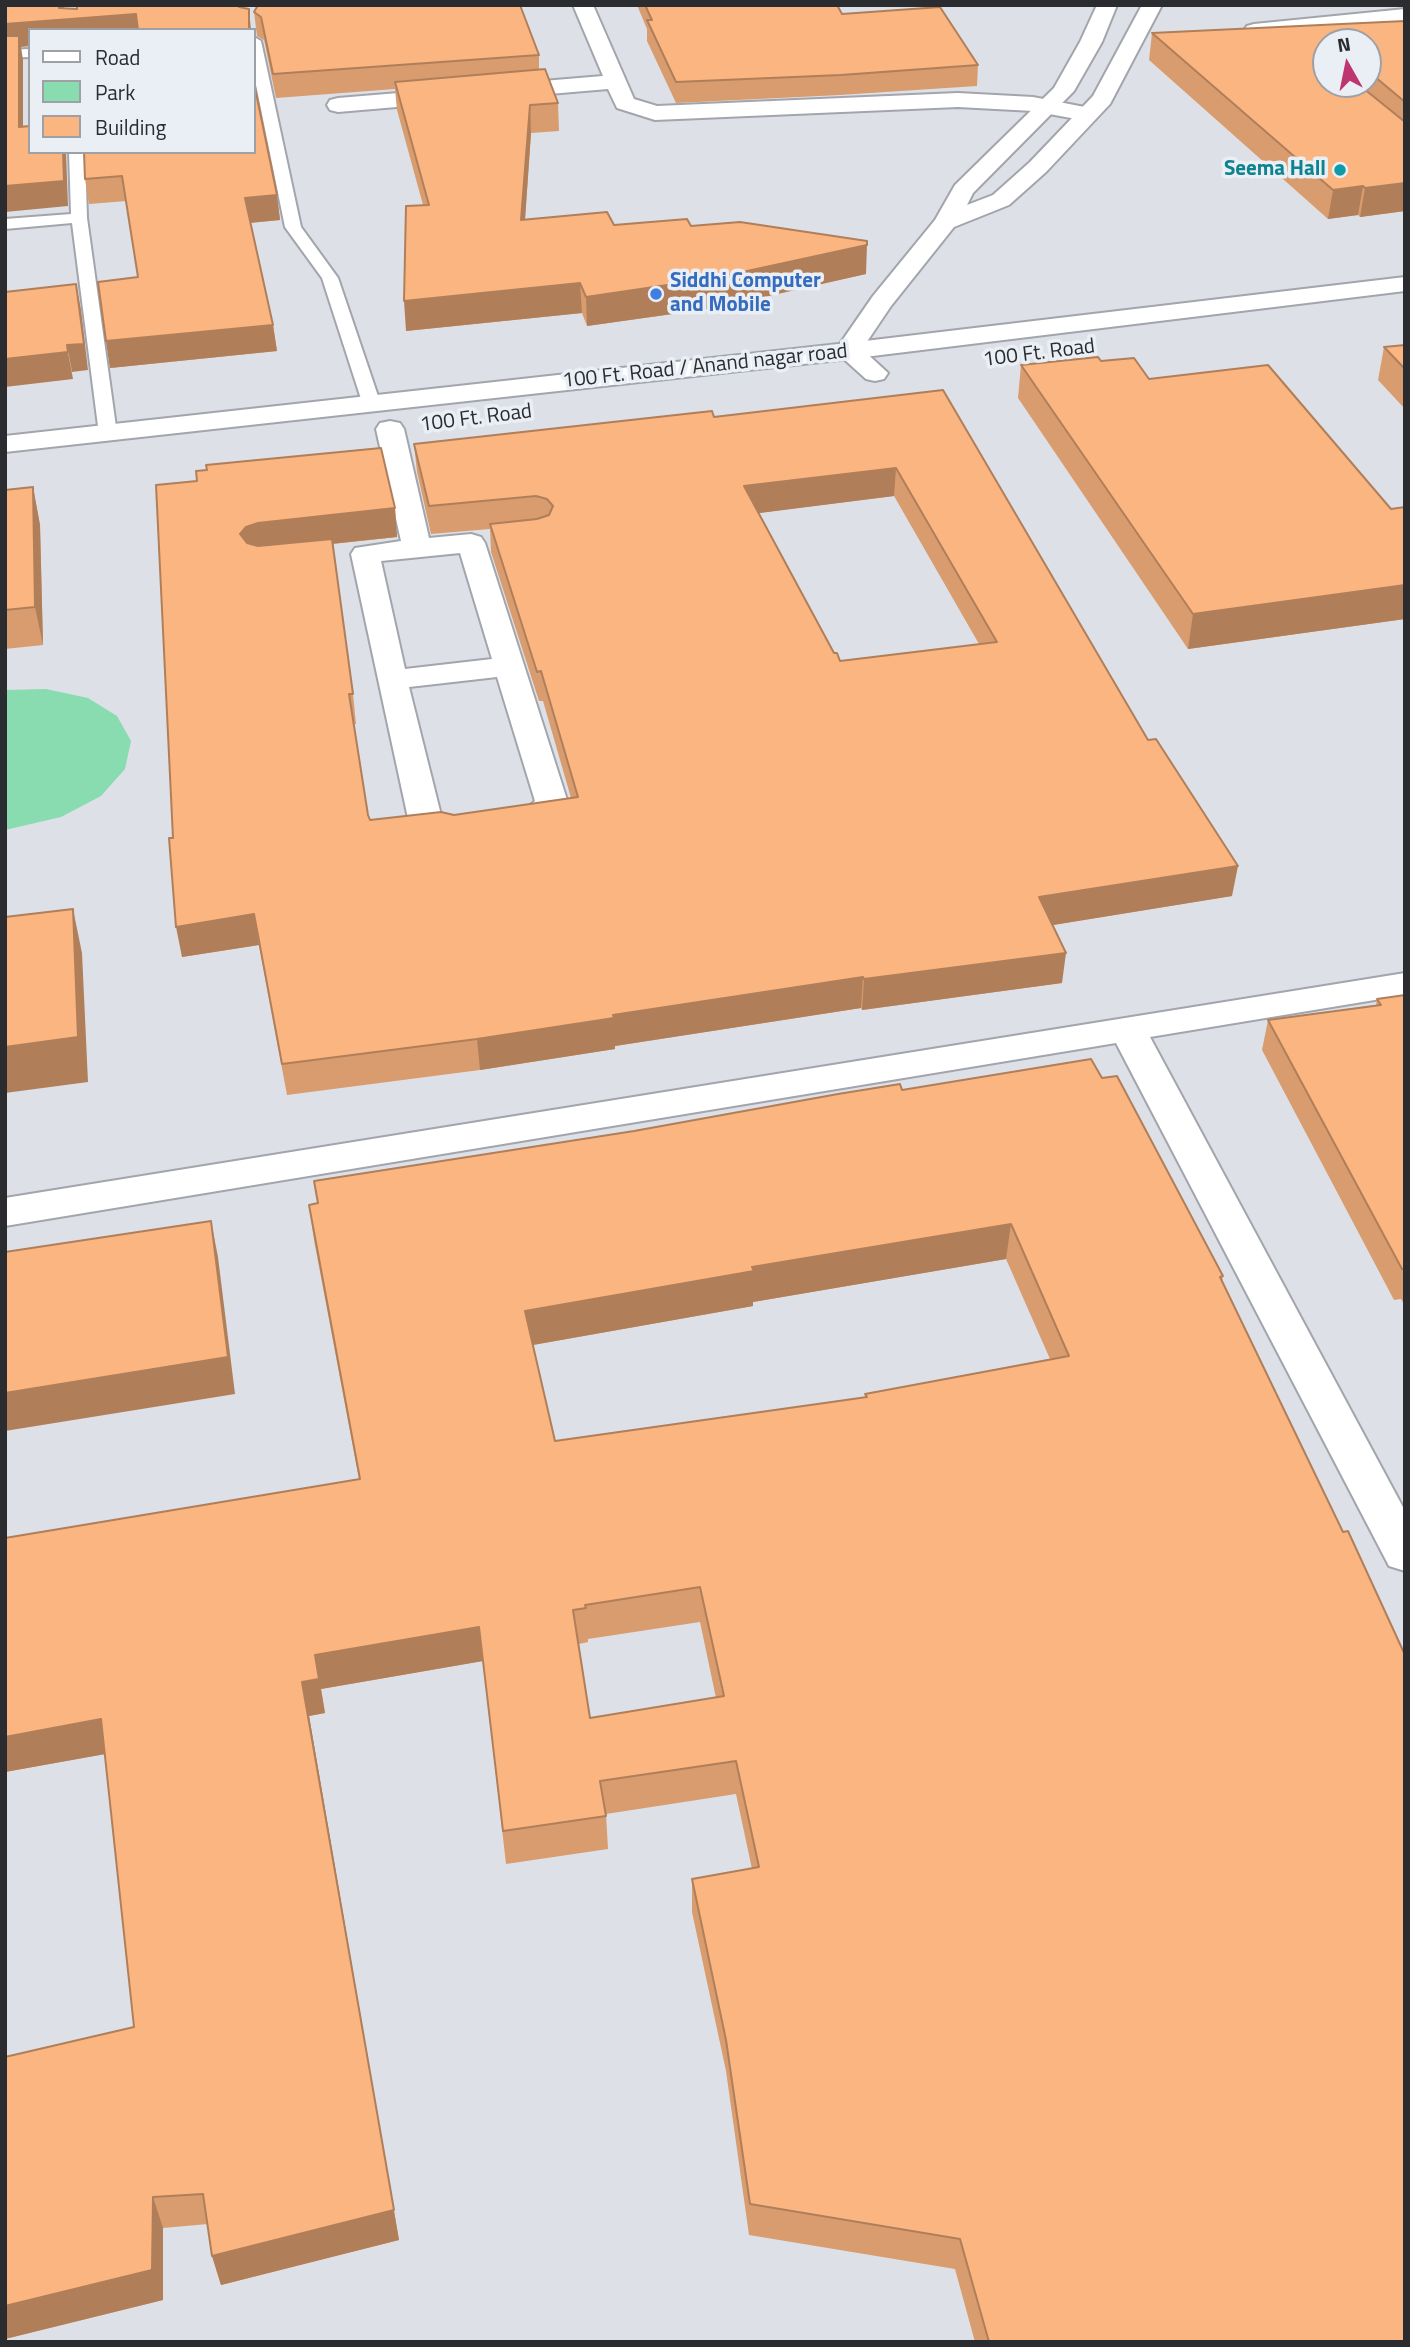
<!DOCTYPE html>
<style>
body{margin:0}
#map{position:relative;width:1410px;height:2347px;overflow:hidden;background:#dde1e7;font-family:"Titillium Web",sans-serif}
canvas{display:block}
.frame{position:absolute;inset:0;border:7px solid #2b2c2f;pointer-events:none}
.legend{position:absolute;left:28px;top:28px;width:228px;height:126px;box-sizing:border-box;background:#eaeef5;border:2px solid #9ea0a6;margin:0;padding:9px 12px;list-style:none;font-size:21px;color:#2b2c2f}
.legend li{display:flex;align-items:center;gap:14px;height:35px}
.legend b{width:35px;border:2px solid #9ea0a6}
.north{position:absolute;left:1312px;top:28px;width:70px;height:70px;box-sizing:border-box;background:#eaeef5;border:2px solid #9ea0a6;border-radius:50%;rotate:351deg;font-size:19px;font-weight:700;line-height:28px;text-align:center;color:#2b2c2f}
.north::after{content:'';display:block;margin:auto;width:24px;height:32px;background:#be356f;clip-path:polygon(50% 0,100% 100%,50% 72%,0 100%)}
</style>
<div id="map">
<canvas width="1410" height="2347"></canvas>
<div class="frame"></div>
<ul class="legend">
<li><b style="height:9px;background:#fff"></b>Road</li>
<li><b style="height:19px;background:#89dbb0"></b>Park</li>
<li><b style="height:19px;background:#fbb581"></b>Building</li>
</ul>
<div class="north">N</div>
</div>
<script>
const g = document.querySelector('canvas').getContext('2d');
g.lineJoin = 'round';
function fillPath(path, color) {
  g.fillStyle = color;
  g.fill(path, 'evenodd');
}
function toPath(rows) {
  const path = new Path2D();
  for (const r of rows) {
    path.moveTo(r[0], r[1]);
    for (let i = 2; i < r.length; i += 2) path.lineTo(r[i], r[i + 1]);
  }
  return path;
}
function strokePath(path, color, width, dash) {
  g.strokeStyle = color;
  g.lineWidth = width;
  g.lineCap = dash ? 'butt' : 'round';
  g.setLineDash(dash || []);
  g.stroke(path);
}
function label(font, color, halo, rows, align = 'center') {
  g.font = font + ' "Titillium Web",sans-serif';
  g.lineWidth = 7;
  g.setLineDash([]);
  g.textBaseline = 'middle';
  g.strokeStyle = halo;
  g.fillStyle = color;
  for (const [text, x, y, turn = 0] of rows) {
    g.save();
    g.translate(x, y);
    g.rotate((+turn || 0) * Math.PI / 180);
    g.textAlign = isNaN(turn) ? turn : align;
    if (halo) g.strokeText(text, 0, 0);
    g.fillText(text, 0, 0);
    g.restore();
  }
}
fillPath(toPath([
 [46,689,88,698,117,716,131,741,125,769,101,796,61,817,5,830,5,690]
]), '#89dbb0');
const lane = toPath([
 [254,37,261,41,301,227,338,278,381,405,378,409,372,410,363,405,322,278,285,227,254,75,254,37],
 [30,49,30,57,5,58,5,50,30,49],
 [69,152,85,152,87,218,117,434,108,440,99,434,72,223,5,229,5,219,71,214,69,152]
]);
const street = toPath([
 [573,5,593,5,634,99,657,106,958,93,1033,97,1095,109,1098,114,1095,119,1087,121,1033,111,958,107,655,120,617,108,608,89,338,112,330,110,327,105,330,100,338,98,603,76,573,5],
 [1405,9,1405,21,1254,36,1247,34,1244,30,1247,26,1254,24,1405,9],
 [390,421,400,423,404,429,429,538,471,534,481,537,485,543,568,803,541,831,456,843,423,835,408,818,351,554,355,548,401,541,376,429,380,423,390,421],
 [460,553,492,659,405,669,381,561,460,553],
 [497,677,535,801,519,815,456,823,447,821,441,815,409,687,497,677],
 [1405,973,1405,995,1150,1037,1405,1511,1405,1571,1389,1566,1116,1043,5,1226,5,1198,1405,973]
]);
const secondary = toPath([
 [1097,5,1117,5,1102,42,1074,91,973,193,967,205,993,195,1030,162,1093,96,1142,5,1162,5,1110,104,1046,172,1009,205,954,227,891,306,862,349,888,373,884,379,875,381,866,379,835,351,873,296,935,220,955,185,1054,88,1080,42,1097,5]
]);
const primary = toPath([
 [1405,277,1405,291,848,359,5,452,5,436,848,343,1405,277]
]);
strokePath(lane, '#a2a5ac', 4);
strokePath(street, '#a2a5ac', 4);
strokePath(secondary, '#a2a5ac', 4);
strokePath(primary, '#a2a5ac', 4);
fillPath(lane, '#fff');
fillPath(street, '#fff');
fillPath(secondary, '#fff');
fillPath(primary, '#fff');
fillPath(toPath([
 [256,5,520,5,539,55,539,70,558,103,559,131,531,133,525,219,614,225,691,226,866,274,715,308,587,326,582,313,406,331,423,205,397,110,395,89,276,98,264,40,257,36,254,12,256,8],
 [637,5,837,5,842,14,978,65,977,86,840,95,676,103,647,41,647,29],
 [1405,21,1405,211,1360,217,1358,215,1328,219,1149,60,1152,33],
 [1368,42,1368,84,1326,84],
 [84,152,277,195,280,220,250,223,273,325,277,351,110,368,106,341,138,277,126,201,89,204,85,179],
 [1405,345,1405,409,1378,380,1384,347],
 [1101,361,1149,379,1391,509,1405,507,1405,619,1188,649,1018,398,1021,365],
 [943,390,1232,896,1052,925,1062,983,862,1010,861,1008,615,1046,615,1049,480,1070,287,1095,259,945,182,957,173,838,156,485,395,508,397,537,333,544,353,694,356,724,354,724,368,815,370,820,454,815,571,798,543,701,539,701,491,552,490,529,431,534,417,472,414,444,714,417],
 [894,496,979,644,840,661,834,653,758,513],
 [33,487,40,525,43,645,5,649,5,490],
 [1405,995,1405,1306,1401,1299,1394,1300,1262,1050,1268,1020,1376,1005,1377,999],
 [1102,1078,1223,1276,1222,1282,1405,2342,975,2342,955,2269,749,2235,726,2071,692,1912,692,1879,752,1869,736,1794,606,1814,608,1849,506,1864,483,1661,321,1689,325,1713,309,1716,399,2240,221,2285,212,2256,208,2224,163,2228,163,2300,5,2339,5,2057,134,2027,105,1754,5,1772,359,1479,314,1240,309,1205,902,1090],
 [1006,1259,1050,1359,865,1394,865,1397,555,1441,533,1345,753,1306,753,1302],
 [700,1622,716,1698,590,1718,579,1644,588,1642,588,1639]
]), '#d89c6f');
fillPath(toPath([
 [59,5,64,5,64,20,136,14,139,30,30,30,30,46,21,47,23,60,23,151,5,48,5,24],
 [249,9,251,30,249,30],
 [530,105,531,133,523,249,521,220],
 [63,152,66,152,68,206,5,212,5,186],
 [1405,183,1405,211,1360,217,1365,188],
 [1363,186,1358,215,1328,219,1333,190],
 [277,195,280,220,248,223,245,198],
 [867,245,866,274,715,308,587,326,586,297],
 [580,283,582,313,406,331,404,301],
 [76,284,81,310,88,370,72,372,67,345],
 [273,325,277,351,110,368,106,341],
 [68,352,73,379,5,387,5,359],
 [896,468,894,496,744,515,744,486],
 [33,487,40,525,43,645,35,607],
 [395,508,397,537,262,551,250,555,240,534,246,527,258,523],
 [1405,585,1405,619,1188,649,1193,614],
 [1238,866,1232,896,1035,928,1039,897],
 [73,909,82,953,88,1082,5,1093,5,1047],
 [254,914,259,945,182,957,176,927],
 [1066,953,1062,983,862,1010,864,979],
 [863,977,861,1008,615,1046,615,1049,480,1070,477,1039,613,1015],
 [211,1221,218,1257,235,1394,5,1431,5,1393],
 [1011,1224,1006,1259,753,1302,753,1306,527,1346,525,1311,752,1267],
 [479,1627,483,1661,321,1689,325,1713,309,1716,399,2240,221,2285,212,2256,302,1682,315,1655],
 [101,1719,111,1753,5,1772,5,1737],
 [153,2197,163,2228,163,2300,5,2339,5,2306]
]), '#b07f5a');
const building = toPath([
 [5,5,59,5,59,8,77,9,77,5,238,5,239,7,249,9,249,30,138,30,136,14,5,24,5,5],
 [258,5,520,5,539,55,273,74,261,17,254,12,258,5],
 [645,5,837,5,842,14,940,7,978,65,841,75,676,82,647,20,652,20,645,5],
 [1405,21,1405,102,1368,71,1368,42,1326,42,1326,84,1358,84,1405,122,1405,183,1365,188,1363,186,1333,190,1152,33,1405,21],
 [5,36,19,36,19,127,30,126,30,152,63,152,64,181,5,186,5,36],
 [545,69,558,103,530,105,521,220,607,212,614,225,687,219,691,226,740,222,867,241,867,245,715,278,586,297,580,283,404,301,406,206,429,205,395,82,545,69],
 [254,83,277,195,245,198,273,325,106,341,98,282,138,277,122,176,85,179,84,152,254,152,254,83],
 [76,284,84,344,67,345,68,352,5,359,5,292,76,284],
 [1405,345,1405,369,1384,347,1405,345],
 [1098,357,1101,361,1134,358,1149,379,1268,365,1391,509,1405,507,1405,585,1193,614,1021,365,1098,357],
 [943,390,1148,740,1156,739,1238,866,1039,897,1066,953,864,979,863,977,613,1015,614,1018,477,1039,282,1064,254,914,176,927,169,838,173,838,156,485,197,481,196,471,207,470,206,465,381,448,395,508,258,523,246,527,240,534,247,543,258,546,332,539,353,694,349,694,368,815,370,820,441,812,454,815,578,797,541,671,537,672,490,524,537,519,549,515,553,506,547,499,536,496,429,506,414,444,712,411,714,417,943,390],
 [896,468,965,587,997,642,840,661,837,653,834,653,744,486,896,468],
 [33,487,35,607,5,610,5,490,33,487],
 [73,909,78,1037,5,1047,5,917,73,909],
 [1405,995,1405,1269,1402,1269,1268,1020,1381,1005,1377,999,1405,995],
 [1091,1059,1102,1078,1117,1076,1223,1276,1220,1277,1343,1532,1348,1531,1405,1655,1405,2342,989,2342,960,2239,750,2204,726,2040,692,1879,759,1867,736,1761,600,1781,606,1816,503,1831,479,1627,315,1655,319,1679,302,1682,394,2210,212,2256,203,2194,153,2197,152,2270,5,2306,5,2057,134,2027,101,1719,5,1737,5,1538,360,1479,309,1205,318,1203,314,1181,634,1131,838,1094,900,1084,902,1090,1091,1059],
 [1011,1224,1069,1356,865,1394,867,1397,555,1441,525,1311,754,1271,752,1267,1011,1224],
 [700,1587,724,1696,590,1718,573,1610,586,1608,585,1605,700,1587],
 [211,1221,228,1357,5,1393,5,1252,211,1221]
]);
fillPath(building, '#fbb581');
strokePath(building, '#b07f5a', 2);
for (const [x, y, r, color] of [
 [1340,170,7,"#0f9aa8"],
 [656,294,7,"#3f7fe0"]
]) {
  const dot = new Path2D();
  dot.arc(x, y, r, 0, 2 * Math.PI);
  g.fillStyle = color;
  g.fill(dot);
  strokePath(dot, '#eaeef5', 2.5);
}
label('bold 21px', '#0d838f', '#eaeef5', [
 ["Seema Hall",1326,170]
], 'right');
label('bold 21px', '#366cbe', '#eaeef5', [
 ["Siddhi Computer",670,282],
 ["and Mobile",670,306]
], 'left');
label('21px', '#2b2c2f', '#eaeef5', [
 ["100 Ft. Road",1039,354,-7],
 ["100 Ft. Road / Anand nagar road",705,367,-6],
 ["100 Ft. Road",476,419,-7]
]);
</script>
